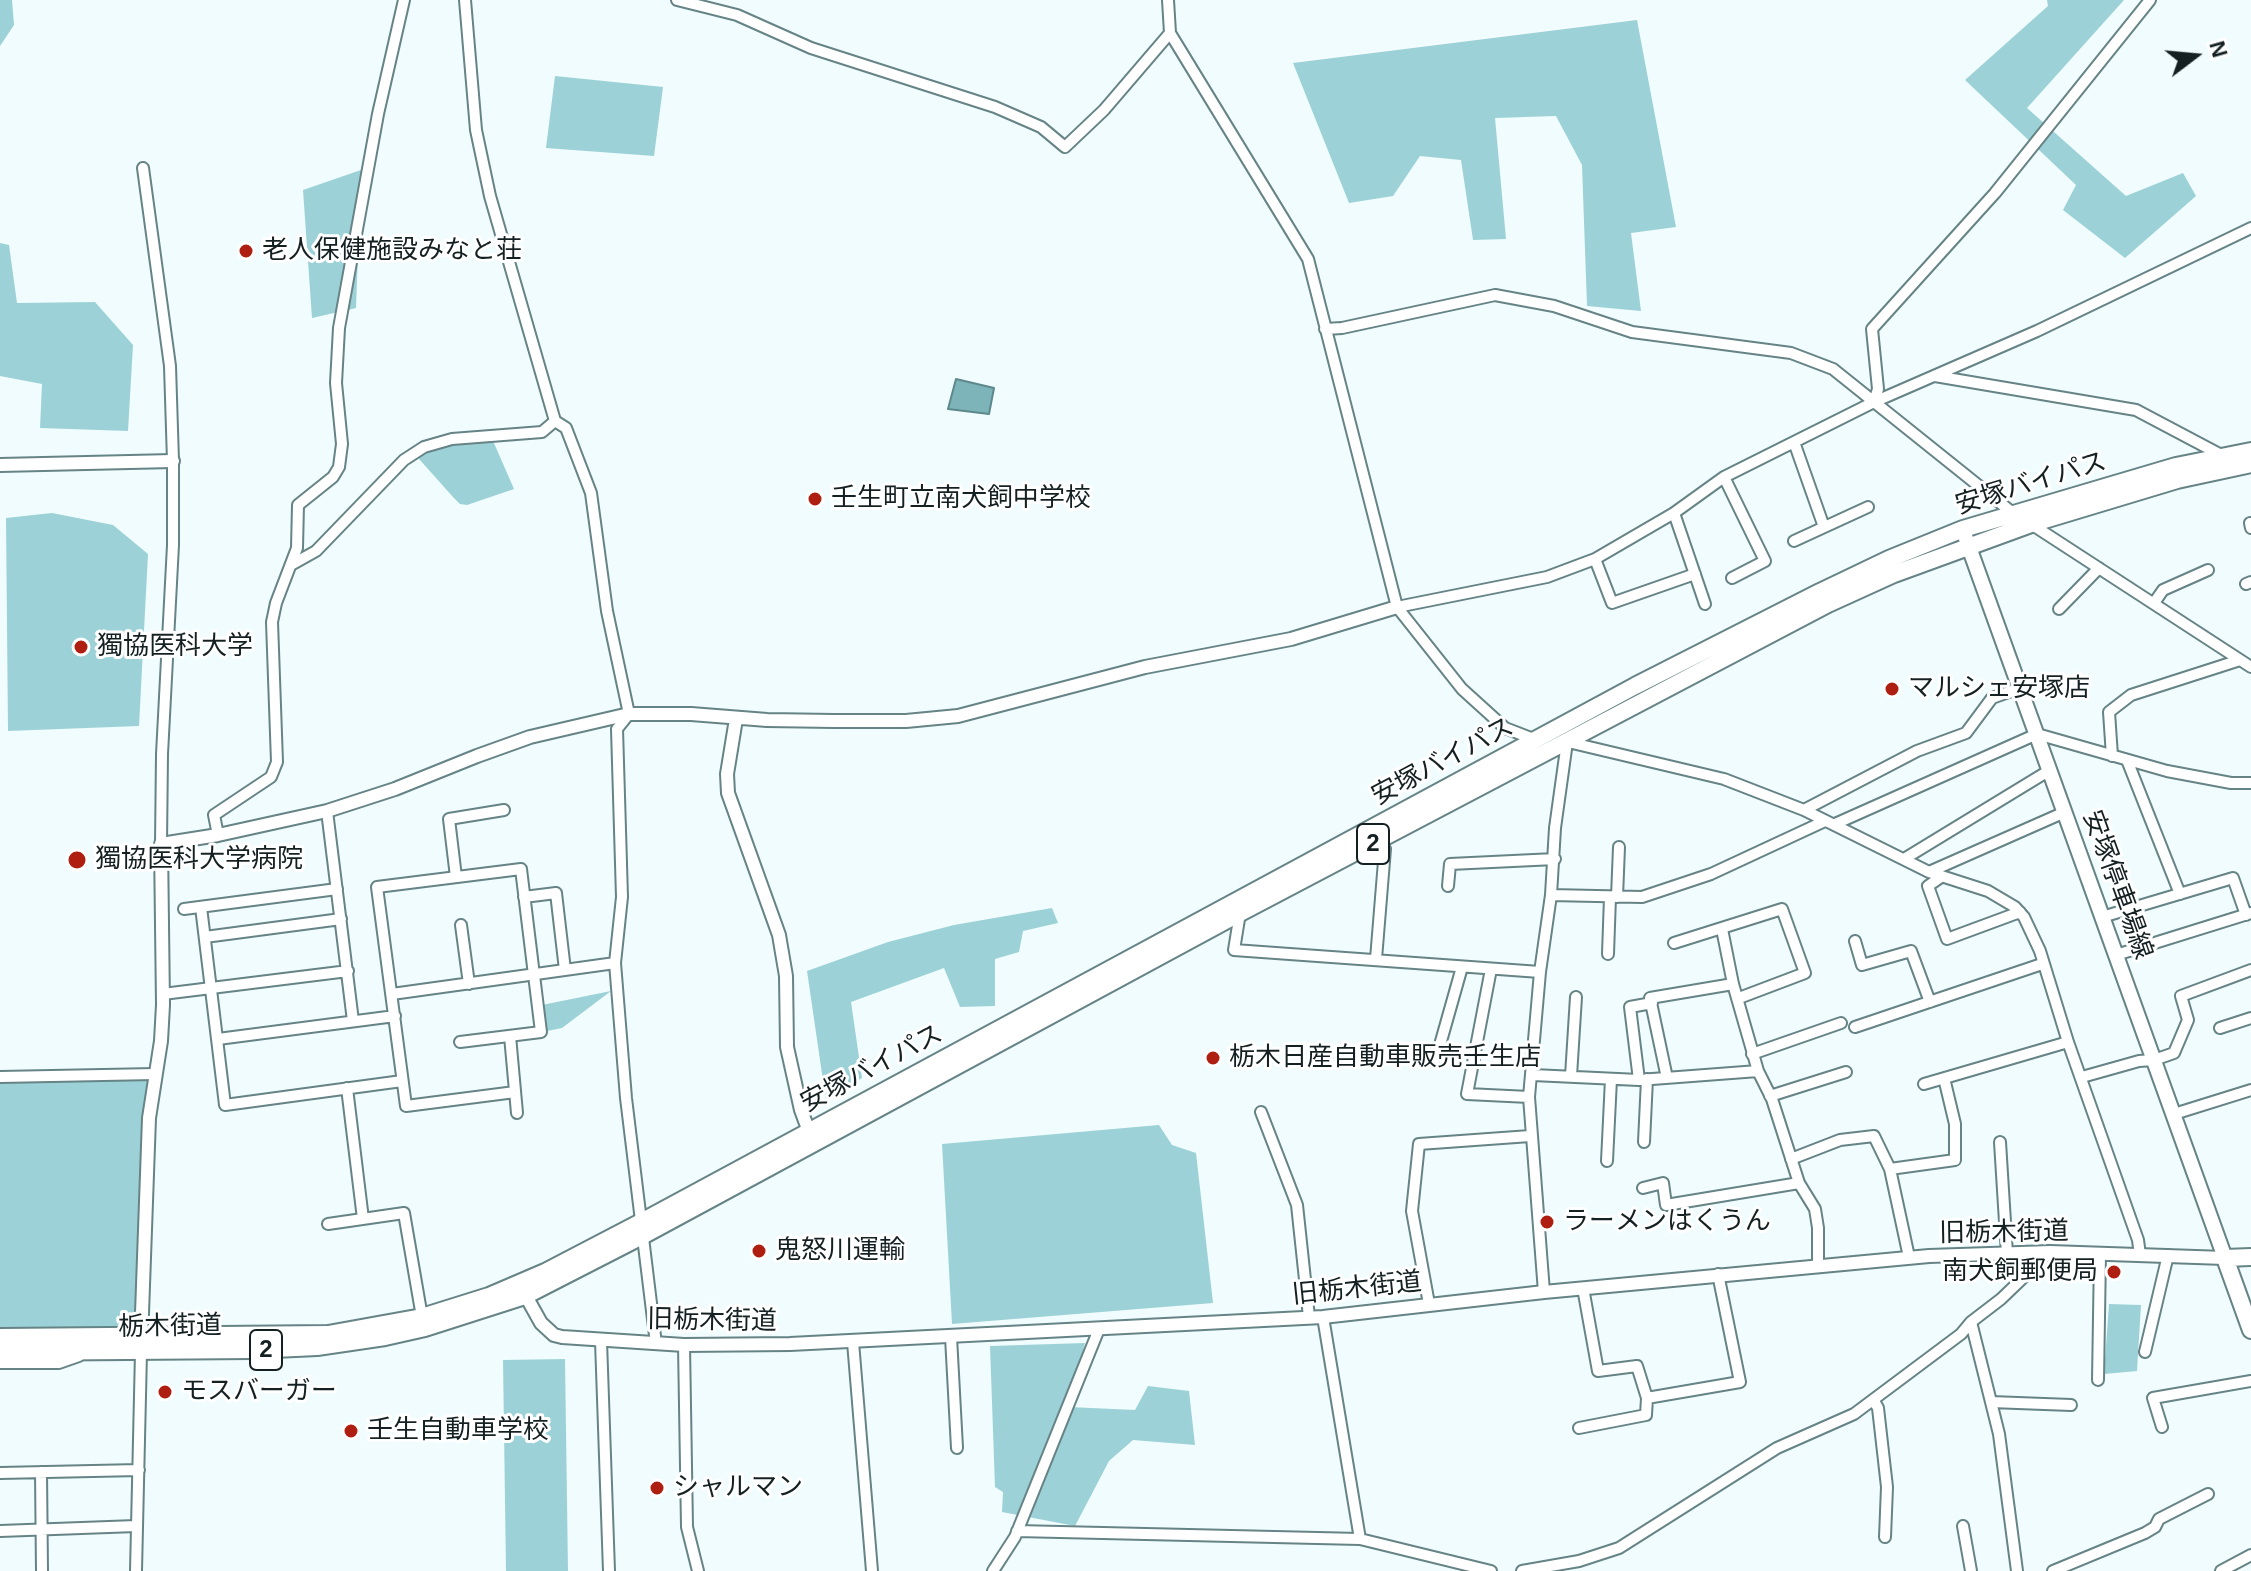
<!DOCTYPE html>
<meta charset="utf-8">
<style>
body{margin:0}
#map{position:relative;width:2251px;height:1571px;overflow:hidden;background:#f0fcfd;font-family:Helvetica,sans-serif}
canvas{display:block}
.north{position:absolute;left:2155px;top:16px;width:80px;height:80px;-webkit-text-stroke:6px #fff;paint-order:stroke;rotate:74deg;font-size:22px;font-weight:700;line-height:32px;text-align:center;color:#152022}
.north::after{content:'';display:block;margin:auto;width:28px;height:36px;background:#152022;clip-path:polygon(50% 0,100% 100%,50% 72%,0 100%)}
</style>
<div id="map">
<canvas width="2251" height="1571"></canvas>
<div class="north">N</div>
</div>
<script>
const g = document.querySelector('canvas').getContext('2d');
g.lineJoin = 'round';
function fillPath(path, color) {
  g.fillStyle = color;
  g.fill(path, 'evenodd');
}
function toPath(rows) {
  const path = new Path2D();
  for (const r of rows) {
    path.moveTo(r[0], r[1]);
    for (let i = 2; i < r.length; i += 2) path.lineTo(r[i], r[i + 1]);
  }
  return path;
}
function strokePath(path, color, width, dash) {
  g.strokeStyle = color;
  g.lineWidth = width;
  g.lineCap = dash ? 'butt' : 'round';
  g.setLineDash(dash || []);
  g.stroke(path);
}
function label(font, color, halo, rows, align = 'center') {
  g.font = font + ' Helvetica,"Noto Sans JP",sans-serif';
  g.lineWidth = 6;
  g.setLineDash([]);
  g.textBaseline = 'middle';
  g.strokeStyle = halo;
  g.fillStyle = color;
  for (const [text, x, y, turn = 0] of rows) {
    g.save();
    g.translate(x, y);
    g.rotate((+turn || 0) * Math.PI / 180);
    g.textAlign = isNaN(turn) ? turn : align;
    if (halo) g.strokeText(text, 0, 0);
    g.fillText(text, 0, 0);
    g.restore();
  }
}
fillPath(toPath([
 [0,0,12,0,14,25,0,46],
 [2047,0,2124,0,2027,108,2126,196,2183,173,2196,196,2125,258,2063,210,2076,185,1965,80,2048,6],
 [1637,20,1676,227,1631,233,1641,311,1587,306,1582,165,1556,116,1495,118,1506,239,1473,240,1461,160,1420,156,1393,196,1349,203,1293,63],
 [555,76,663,87,654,156,546,148],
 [361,170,356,308,312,318,303,190],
 [0,243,9,245,17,303,95,302,133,345,128,431,40,428,42,384,0,376],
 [490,434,514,489,467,505,460,504,453,497,411,450],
 [52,513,113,525,148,554,139,726,8,731,6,518],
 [1052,908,1058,923,1023,931,1019,952,995,959,995,1006,960,1007,944,968,851,1002,862,1078,826,1101,807,971,888,942,954,925],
 [611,991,562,1028,547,1031,542,1005],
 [155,1074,141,1337,0,1332,0,1083],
 [1159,1125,1172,1145,1196,1153,1213,1303,952,1324,942,1144],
 [2109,1304,2141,1305,2137,1371,2104,1374],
 [1085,1343,1069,1407,1135,1410,1148,1386,1189,1391,1195,1445,1133,1440,1109,1461,1075,1526,1002,1512,1003,1492,995,1487,990,1346],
 [565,1359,568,1571,506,1571,503,1360]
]), '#9cd2d7');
const water = toPath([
 [956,379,994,388,989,414,948,409,956,379]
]);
fillPath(water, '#7cb4ba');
strokePath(water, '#5d888c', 2);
const minor = toPath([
 [465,0,476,130,490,196,555,421,566,428,591,493,607,611,629,714,617,729,622,897,615,963,626,1098,656,1344],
 [677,0,737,15,811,48,995,107,1041,127,1065,147,1104,110,1170,33],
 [1168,0,1170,33,1308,259,1397,607,1462,689,1505,728,1536,740],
 [143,168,170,366,173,461,173,545,162,754,161,844],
 [1325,329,1342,328,1495,295,1554,306,1632,332,1791,353,1833,369,2014,514],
 [1935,376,2136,410,2223,456],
 [1874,402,1878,389,1872,329,1995,193,2150,0],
 [1794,442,1824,527],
 [1724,477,1765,561,1732,578],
 [1674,513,1705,604],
 [2250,523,2251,528],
 [2031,524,2251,667],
 [1794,541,1868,507],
 [1595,559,1612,603,1695,574],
 [291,565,316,551,404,460,424,447,452,439,542,432,555,421],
 [2246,584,2251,582],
 [2154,603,2163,590,2208,570],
 [1397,607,1547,577,1595,559,1674,513,1724,477,1874,402,2037,331,2251,228],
 [2059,609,2099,568],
 [2020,688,1992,698,1966,733,1917,751,1804,810,1929,872,1988,891,2015,907,2024,917,2040,951,2068,1042,2138,1240,2140,1255],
 [1568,742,1724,779,1804,810],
 [2112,756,2109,712,2131,695,2240,660],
 [2127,760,2180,894],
 [327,811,353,1021],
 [1835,824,2037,734,2167,771,2231,783,2251,783],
 [218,835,214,815,271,777,277,762,272,622,276,603,297,548,298,505,333,477,339,467,342,444,336,383,339,328,378,114,404,0],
 [1904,859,2050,770],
 [1929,872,2065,812],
 [456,877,449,819,504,810],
 [1941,877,1928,886,1947,939,2020,912],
 [1448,886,1450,864,1555,859],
 [1551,895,1642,897,1711,874,1825,821],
 [524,897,556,893,565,970],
 [1617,897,1619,847],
 [201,907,225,1105,402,1081],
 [184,909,337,889],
 [1240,913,1234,950,1540,972],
 [2102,917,2233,878,2246,915],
 [461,925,469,984],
 [1722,929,1733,984,1758,1071],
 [205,937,341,919],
 [1855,941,1862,965,1911,951,1930,1002],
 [1674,943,1782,909,1805,973,1739,998],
 [1608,954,1610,897],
 [2116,955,2251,913],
 [1376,959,1385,849],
 [1491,969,1467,1094,1529,1097],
 [163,994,348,971],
 [392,994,615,963],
 [1855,1027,2042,964],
 [2220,1028,2251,1018],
 [510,1036,517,1113],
 [218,1039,395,1016],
 [460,1042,541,1032,521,869,377,887,406,1106,515,1092],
 [1752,1054,1841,1023],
 [1436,1059,1462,967],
 [1533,1075,1639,1080,1758,1071,1772,1099,1799,1183,1815,1209,1818,1228,1818,1264],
 [1571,1076,1576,997],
 [0,1077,155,1074],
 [2082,1077,2139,1061,2154,1060,2174,1053,2188,1020,2181,996,2251,970],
 [1667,1078,1650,998,1733,984],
 [1639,1080,1630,1007,1652,1003],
 [1924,1084,2068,1042],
 [347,1088,363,1219],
 [1770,1096,1846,1072],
 [1261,1112,1297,1205,1309,1317],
 [2174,1114,2251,1090],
 [1644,1142,1647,1079],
 [2000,1142,2007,1254],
 [1791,1159,1840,1140,1874,1136,1890,1169,1909,1257],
 [1607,1161,1611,1079],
 [1890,1169,1955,1160,1955,1124,1944,1078],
 [1643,1188,1663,1183,1666,1205,1799,1183],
 [328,1224,404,1213,422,1317],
 [1583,1288,1598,1371,1637,1366,1647,1398],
 [1544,1292,1529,1097,1540,972,1551,895,1555,828,1567,742],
 [1429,1304,1412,1211,1419,1144,1530,1136],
 [1323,1317,1360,1539],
 [1971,1322,1999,1434,2017,1571],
 [951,1337,957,1448],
 [601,1341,609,1571],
 [853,1342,872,1571],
 [684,1345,687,1527,698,1571],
 [2145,1352,2168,1255],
 [0,1363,59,1363,79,1356],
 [2098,1380,2100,1254],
 [1874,1401,1878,1408,1887,1487,1885,1537],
 [1991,1402,2071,1405],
 [2162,1427,2153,1398,2251,1381],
 [1579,1428,1646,1415,1647,1398,1740,1382,1718,1274],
 [41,1472,42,1571],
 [0,1473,139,1470],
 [1963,1526,1971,1571],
 [0,1531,136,1526],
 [1017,1531,1360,1539,1491,1571],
 [136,1571,141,1352],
 [993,1571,1015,1537,1099,1329],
 [1522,1571,1579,1561,1619,1548,1777,1448,1854,1414,1961,1334,1971,1322,2001,1299,2050,1252],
 [2053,1571,2145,1533,2155,1527,2159,1519,2208,1494],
 [2221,1571,2251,1555]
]);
const tertiary = toPath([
 [0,465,173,461],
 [736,719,727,774,728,793,779,935,786,976,787,1047,801,1110,811,1137],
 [522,1289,541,1323,554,1335,562,1337,684,1345,790,1344,1323,1317,1544,1292,1929,1256,2050,1252,2225,1258],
 [141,1341,149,1118,161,1041,163,1005,161,844,218,835,327,811,395,789,477,756,530,737,629,714,691,714,767,720,834,721,906,721,958,716,1145,667,1291,639,1397,607]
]);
const secondary = toPath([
 [1965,536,2225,1258]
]);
const primary = toPath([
 [2251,1257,2225,1258,2251,1330],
 [0,1337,328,1334,422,1317,489,1296,545,1272,641,1222,1635,686,1820,592,1889,559,1963,529,2176,466,2251,451],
 [0,1352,253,1350,317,1347,385,1337,425,1328,525,1296,644,1235,1240,913,1828,604,1894,574,2031,524,2177,480,2251,464]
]);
strokePath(minor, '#668386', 14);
strokePath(tertiary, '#668386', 16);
strokePath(secondary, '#668386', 18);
strokePath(primary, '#668386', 20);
strokePath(minor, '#fff', 10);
strokePath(tertiary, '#fff', 12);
strokePath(secondary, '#fff', 14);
strokePath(primary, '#fff', 16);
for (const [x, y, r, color] of [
 [246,251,8,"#ae1e11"],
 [815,499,8,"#ae1e11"],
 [81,647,8,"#ae1e11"],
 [1892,689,8,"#ae1e11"],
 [77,860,10,"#ae1e11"],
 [1213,1058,8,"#ae1e11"],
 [1547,1222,8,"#ae1e11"],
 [759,1251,8,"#ae1e11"],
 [2114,1272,8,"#ae1e11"],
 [165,1392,8,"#ae1e11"],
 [351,1431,8,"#ae1e11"],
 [657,1488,8,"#ae1e11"]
]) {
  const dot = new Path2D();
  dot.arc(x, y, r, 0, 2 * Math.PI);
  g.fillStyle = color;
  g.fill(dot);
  strokePath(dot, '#fff', 3);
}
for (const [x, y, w] of [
 [1373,844,32],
 [266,1350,32]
]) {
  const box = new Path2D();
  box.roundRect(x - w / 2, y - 20, w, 40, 6);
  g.fillStyle = '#fff';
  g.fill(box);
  strokePath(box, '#152022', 2);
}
label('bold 24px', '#152022', null, [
 ["2",1373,844],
 ["2",266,1350]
]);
label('26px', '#152022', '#fff', [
 ["老人保健施設みなと荘",262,251],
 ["壬生町立南犬飼中学校",831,499],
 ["獨協医科大学",97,647],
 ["マルシェ安塚店",1908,689],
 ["獨協医科大学病院",95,860],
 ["栃木日産自動車販売壬生店",1229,1058],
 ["ラーメンはくうん",1563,1222],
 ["鬼怒川運輸",775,1251],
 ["南犬飼郵便局",2098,1272,"right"],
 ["モスバーガー",181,1392],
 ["壬生自動車学校",367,1431],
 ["シャルマン",673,1488]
], 'left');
label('26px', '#152022', '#fff', [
 ["安塚バイパス",2031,484,-17],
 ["安塚バイパス",1443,762,-28],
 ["安塚停車場線",2117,885,70],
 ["安塚バイパス",872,1069,-28],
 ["旧栃木街道",2004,1233,-1],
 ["旧栃木街道",1357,1289,-6],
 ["旧栃木街道",712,1321,1],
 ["栃木街道",170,1327,-1]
]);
</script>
